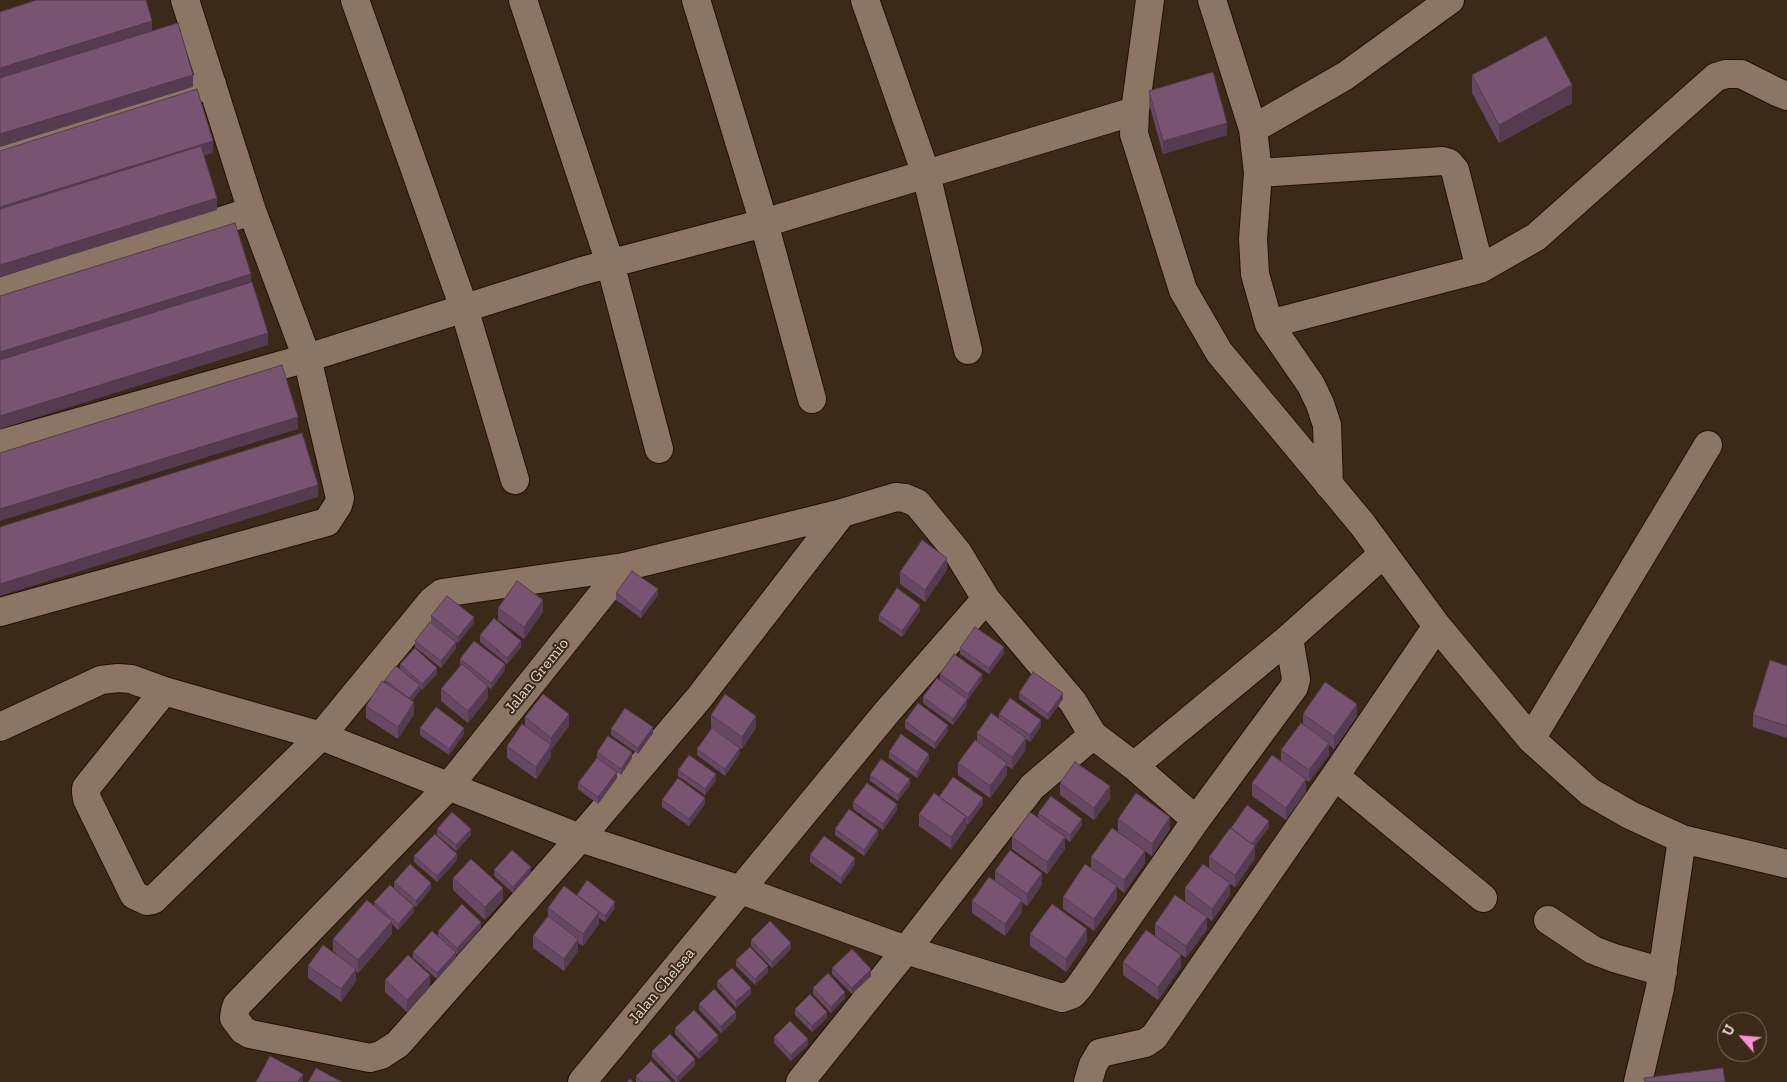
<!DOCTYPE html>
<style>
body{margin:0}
#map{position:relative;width:1787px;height:1082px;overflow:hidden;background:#3b291a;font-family:"Zilla Slab",serif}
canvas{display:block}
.north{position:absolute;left:1717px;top:1012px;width:50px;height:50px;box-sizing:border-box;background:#3b291a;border:1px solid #7f6f62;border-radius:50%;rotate:297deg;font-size:14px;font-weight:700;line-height:20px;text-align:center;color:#e4d8cf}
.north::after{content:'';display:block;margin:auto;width:18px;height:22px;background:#f591d2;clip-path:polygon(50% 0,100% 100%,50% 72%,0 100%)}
</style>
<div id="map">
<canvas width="1787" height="1082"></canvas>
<div class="north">U</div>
</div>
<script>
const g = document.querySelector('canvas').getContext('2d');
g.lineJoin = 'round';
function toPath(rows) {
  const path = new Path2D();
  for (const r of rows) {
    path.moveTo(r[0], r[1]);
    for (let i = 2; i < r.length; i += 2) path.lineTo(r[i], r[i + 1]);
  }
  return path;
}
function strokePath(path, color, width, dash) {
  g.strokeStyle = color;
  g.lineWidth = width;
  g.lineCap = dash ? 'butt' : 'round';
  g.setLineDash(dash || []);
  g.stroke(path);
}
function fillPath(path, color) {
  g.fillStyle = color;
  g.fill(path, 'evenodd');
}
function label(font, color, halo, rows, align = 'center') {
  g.font = font + ' "Zilla Slab",serif';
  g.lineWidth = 4;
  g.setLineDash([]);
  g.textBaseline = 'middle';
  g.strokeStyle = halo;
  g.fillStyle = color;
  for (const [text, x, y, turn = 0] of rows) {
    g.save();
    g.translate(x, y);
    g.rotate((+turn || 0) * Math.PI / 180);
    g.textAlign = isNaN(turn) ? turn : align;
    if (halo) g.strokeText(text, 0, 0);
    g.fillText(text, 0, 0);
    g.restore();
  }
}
const minor = toPath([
 [355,0,464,308,515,480],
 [523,0,610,263,659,449],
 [696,0,764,223,812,399],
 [865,0,926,174,968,350],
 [1150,0,1135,111,1134,134,1183,290,1219,352,1362,524,1437,626,1531,739,1590,792,1630,815,1682,839,1787,864],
 [1212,0,1253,129,1258,173,1253,239,1255,274,1269,324],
 [1253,129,1345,76,1450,0],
 [0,150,212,84],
 [1258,173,1443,161,1449,163,1455,170,1480,269],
 [0,292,252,211],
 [0,444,307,358,582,271,764,223,1135,111],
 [1329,485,1327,425,1320,404,1311,385,1269,324,1480,269,1536,237,1716,77,1726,74,1741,74,1777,92,1787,96],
 [842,513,896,497,905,498,917,503,958,553,986,599,1073,702,1093,735,1134,766,1196,820],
 [0,612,327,522,338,505,340,498,307,358,252,211,185,0],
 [164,691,86,788,86,792,87,799,134,895,147,901,153,900,321,736,432,601,442,593,624,567,842,513,699,698,580,838,398,1044,381,1055,370,1058,250,1034,243,1030,234,1018,235,1011,237,1005,449,786,624,567],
 [0,727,101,680,118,678,131,679,164,691,321,736,580,838,741,890,906,950,1062,998,1073,994,1079,987,1196,820,1294,687,1296,679,1289,638],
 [1531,739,1708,445],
 [1134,766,1289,638,1383,554],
 [1335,776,1483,898],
 [1548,920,1593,950,1614,958,1663,972],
 [582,1082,887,712,986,599],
 [800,1082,906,950,1032,787,1093,735],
 [1088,1082,1093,1065,1100,1053,1145,1043,1154,1037,1335,776,1437,626],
 [1638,1082,1660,988,1682,839]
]);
strokePath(minor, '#221104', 30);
strokePath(minor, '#8b7564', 28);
fillPath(toPath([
 [1472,75,1572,103,1499,143,1472,93],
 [1149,91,1227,135,1163,154,1149,103],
 [947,570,925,602,900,584,900,572],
 [616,593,658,595,641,618,616,600],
 [498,608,543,612,524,639,498,620],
 [920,611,902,637,879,621,879,615],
 [431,616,474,623,458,643,448,636,456,648,441,668,415,647,415,641,431,622],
 [480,635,521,647,507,664,480,642],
 [960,648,1004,653,989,674,960,654],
 [460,659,505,670,491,689,488,687,488,698,468,723,441,701,441,689,460,666],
 [400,664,437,674,422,690,420,688,420,691,412,700,414,714,398,739,366,718,366,706,385,683,385,680,400,669],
 [1787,666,1787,738,1753,727,1753,715],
 [940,674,982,680,967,700,967,706,953,725,923,703,923,697,940,680],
 [1019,693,1063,699,1048,720,1019,699],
 [999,714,1041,726,1030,742,1026,739,1026,750,1012,769,1007,766,1007,775,990,798,958,775,958,763,977,742,977,733,999,719],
 [1303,714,1357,716,1334,749,1329,745,1329,755,1309,782,1306,780,1306,792,1286,820,1252,796,1252,783,1281,761,1281,750,1303,724],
 [711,715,756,728,742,749,733,743,740,754,725,776,697,755,697,749,712,728,711,727],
 [525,717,569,726,551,750,551,757,536,779,507,758,507,746,525,726],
 [905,721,948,731,935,749,905,728],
 [420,728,464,734,449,755,420,735],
 [611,729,653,733,638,754,611,735],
 [597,752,632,758,621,775,617,772,617,778,598,804,578,789,578,783,597,758],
 [889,752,929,760,917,778,889,758],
 [678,770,716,780,705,795,678,776],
 [870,775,910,785,898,801,870,781],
 [1060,783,1110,799,1094,820,1060,795],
 [939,797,983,804,968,825,966,823,966,828,951,849,919,826,919,814],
 [662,800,705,804,689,826,662,807],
 [853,802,897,810,883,830,853,809],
 [1038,813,1082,825,1070,842,1065,838,1065,849,1047,874,1012,849,1012,837,1038,818],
 [1118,819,1170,829,1152,856,1118,832],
 [1269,827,1255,846,1255,858,1235,887,1230,884,1230,895,1212,921,1185,901,1185,888,1209,868,1209,857,1231,828],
 [437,829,471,835,456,851,437,835],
 [835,829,878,836,864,856,835,835],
 [810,855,855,864,841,884,810,862],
 [414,856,457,860,437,882,414,862],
 [1091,857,1145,863,1124,893,1117,887,1117,899,1094,931,1063,909,1063,897,1091,868],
 [494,870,531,873,513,893,494,876],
 [995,871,1042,885,1027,906,1022,902,1022,912,1005,936,972,913,972,901,995,881],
 [453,878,503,900,485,920,453,890],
 [394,882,431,889,416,907,394,888],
 [577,895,615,908,605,922,599,918,599,924,583,946,578,943,578,951,564,971,533,948,533,936,548,917,548,908],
 [374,902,414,912,398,930,392,924,392,934,358,973,356,971,356,981,341,1002,308,978,308,966,338,955,333,951,333,939,374,906],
 [1155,924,1207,929,1186,958,1155,936],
 [481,928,457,955,456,953,456,958,437,979,413,958,413,952,438,936,438,931],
 [1030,934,1087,941,1066,972,1030,946],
 [751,940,791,949,772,968,751,946],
 [736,960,768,972,755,985,736,966],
 [1123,962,1181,967,1158,1000,1123,975],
 [832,968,871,976,852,994,832,974],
 [385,980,430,987,407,1012,385,992],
 [717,981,751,994,736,1008,717,987],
 [813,988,845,998,831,1013,813,994],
 [699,1004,736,1019,721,1033,699,1010],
 [795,1009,827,1018,812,1032,795,1015],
 [675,1028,718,1041,699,1059,675,1034],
 [774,1037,808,1045,791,1061,774,1043],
 [652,1051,695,1065,678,1082,676,1082,652,1057],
 [636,1076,672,1082,636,1082]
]), '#674862');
fillPath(toPath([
 [152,21,152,33,0,80,0,68],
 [193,75,193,87,0,147,0,134],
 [1572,85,1572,103,1499,143,1499,125],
 [1227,123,1227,135,1163,154,1163,141],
 [213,141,213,153,0,219,0,207],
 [217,198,217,210,0,277,0,265],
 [251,274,251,287,0,365,0,352],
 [268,333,268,345,0,429,0,416],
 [298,417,298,429,0,521,0,509],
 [318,485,318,497,0,596,0,584],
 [947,558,947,570,925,602,925,590],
 [658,589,658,595,641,618,641,612],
 [543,600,543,612,524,639,524,627],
 [920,605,920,611,902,637,902,631],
 [474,617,474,623,458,643,458,637],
 [521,641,521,647,507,664,507,658],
 [456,642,456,648,441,668,441,661],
 [1004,647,1004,653,989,674,989,668],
 [505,664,505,670,491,689,491,683],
 [437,668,437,674,422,690,422,684],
 [982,674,982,680,968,700,968,694],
 [420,685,420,691,409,705,409,699],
 [488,686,488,698,468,723,468,711],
 [1063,693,1063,699,1048,720,1048,714],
 [967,699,967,706,953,725,953,719],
 [414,702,414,714,398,739,398,727],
 [1357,704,1357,716,1334,749,1334,736],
 [569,714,569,726,551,750,551,738],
 [756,716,756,728,742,749,742,737],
 [1041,720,1041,726,1030,742,1030,735],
 [948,725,948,731,935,749,935,743],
 [653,727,653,733,638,754,638,748],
 [464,728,464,734,449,755,449,749],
 [1026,738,1026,750,1012,769,1012,757],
 [1329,743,1329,755,1309,782,1309,770],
 [551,745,551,757,536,779,536,767],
 [740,748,740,754,725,776,725,769],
 [632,752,632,758,621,775,621,769],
 [929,754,929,760,917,778,917,772],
 [1007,763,1007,775,990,798,990,786],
 [617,772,617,778,598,804,598,797],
 [716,774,716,780,705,795,705,789],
 [910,779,910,785,898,801,898,795],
 [1306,779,1306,792,1286,820,1286,808],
 [1110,786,1110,799,1094,820,1094,808],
 [705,798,705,804,689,826,689,819],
 [983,798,983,804,968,825,968,818],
 [897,804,897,810,883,830,883,824],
 [966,816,966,828,951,849,951,837],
 [1170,817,1170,829,1152,856,1152,844],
 [1082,819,1082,825,1070,842,1070,835],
 [1269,821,1269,827,1255,846,1255,858,1235,887,1235,875,1252,844],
 [471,829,471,835,456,851,456,845],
 [878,830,878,836,864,856,864,850],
 [1065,837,1065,849,1047,874,1047,862],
 [1145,851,1145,863,1124,893,1124,880],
 [457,854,457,860,437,882,437,876],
 [855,858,855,864,841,884,841,878],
 [531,867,531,873,513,893,513,887],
 [1042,873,1042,885,1027,906,1027,894],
 [431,883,431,889,416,907,416,901],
 [1230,883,1230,895,1212,921,1212,909],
 [1117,886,1117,899,1094,931,1094,919],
 [503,888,503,900,485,920,485,907],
 [1022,900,1022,912,1005,936,1005,924],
 [615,902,615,908,605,922,605,916],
 [414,906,414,912,398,930,398,924],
 [599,912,599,924,583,946,583,934],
 [1207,917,1207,929,1186,958,1186,946],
 [392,921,392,934,358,973,358,960],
 [481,922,481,928,457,955,457,948],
 [1087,929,1087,941,1066,972,1066,959],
 [578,939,578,951,564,971,564,959],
 [791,943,791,949,772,968,772,962],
 [456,952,456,958,437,979,437,973],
 [1181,955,1181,967,1158,1000,1158,987],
 [768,966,768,972,755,985,755,979],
 [356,969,356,981,341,1002,341,989],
 [871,969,871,976,852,994,852,988],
 [430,975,430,987,407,1012,407,1000],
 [751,988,751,994,736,1008,736,1001],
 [845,992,845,998,831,1013,831,1007],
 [736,1012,736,1019,721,1033,721,1026],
 [827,1012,827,1018,812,1032,812,1026],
 [718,1035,718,1041,699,1059,699,1053],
 [808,1039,808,1045,791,1061,791,1055],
 [695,1059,695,1065,678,1082,677,1082,677,1077],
 [303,1074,303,1082,298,1082]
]), '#543b50');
const building = toPath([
 [37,0,146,0,152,21,0,68,0,12,37,0],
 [178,23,193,75,0,134,0,78,178,23],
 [1546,36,1572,85,1499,125,1472,75,1546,36],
 [1213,72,1227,123,1163,141,1149,91,1213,72],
 [197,89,213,141,0,207,0,151,197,89],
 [201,146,217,198,0,265,0,209,201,146],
 [235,223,251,274,0,352,0,296,235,223],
 [252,282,268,333,0,416,0,360,252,282],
 [282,365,298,417,0,509,0,453,282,365],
 [302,433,318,485,0,584,0,527,302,433],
 [922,540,947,558,925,590,900,572,922,540],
 [632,571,658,589,641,612,616,593,632,571],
 [517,581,543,600,524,627,498,608,517,581],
 [897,588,920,605,902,631,879,615,897,588],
 [447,596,474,617,458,637,431,616,447,596],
 [494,618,521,641,507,658,480,635,494,618],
 [430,622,456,642,441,661,415,641,430,622],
 [975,627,1004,647,989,668,960,648,975,627],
 [474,641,505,664,491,683,460,659,474,641],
 [415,648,437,668,422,684,400,664,415,648],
 [954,654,982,674,968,694,940,674,954,654],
 [1770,660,1787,666,1787,726,1753,715,1770,660],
 [462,664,488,686,468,711,441,689,462,664],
 [396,666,420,685,409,698,385,680,396,666],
 [1033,672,1063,693,1048,714,1019,693,1033,672],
 [937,678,967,699,953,719,923,697,937,678],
 [382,681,414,702,398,727,366,706,382,681],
 [1325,682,1357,704,1334,736,1303,714,1325,682],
 [543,694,569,714,551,738,525,717,543,694],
 [725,694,756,716,742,737,711,715,725,694],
 [1010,698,1041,720,1030,735,999,714,1010,698],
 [918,703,948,725,935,743,905,721,918,703],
 [436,707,464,728,449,749,420,728,436,707],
 [625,708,653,727,638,748,611,729,625,708],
 [991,713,1026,738,1012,757,977,733,991,713],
 [1301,723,1329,743,1309,770,1281,750,1301,723],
 [522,724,551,745,536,767,507,746,522,724],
 [712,728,740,748,725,769,697,749,712,728],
 [901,734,929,754,917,772,889,752,901,734],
 [608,736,632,752,621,769,597,752,608,736],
 [975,740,1007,763,990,786,958,763,975,740],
 [689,755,716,774,705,789,678,770,689,755],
 [1272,755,1306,779,1286,808,1252,783,1272,755],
 [597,758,617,772,598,797,578,783,597,758],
 [881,759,910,779,898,795,870,775,881,759],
 [1075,762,1110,786,1094,808,1060,783,1075,762],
 [953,777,983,798,968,818,939,797,953,777],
 [678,778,705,798,689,819,662,800,678,778],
 [867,783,897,804,883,824,853,802,867,783],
 [934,793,966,816,951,837,919,814,934,793],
 [1136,793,1170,817,1152,844,1118,819,1136,793],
 [1051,796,1082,819,1070,835,1038,813,1051,796],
 [1247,805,1269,821,1252,844,1231,828,1247,805],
 [849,809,878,830,864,850,835,829,849,809],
 [452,812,471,829,456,845,437,829,452,812],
 [1030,812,1065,837,1047,862,1012,837,1030,812],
 [1112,828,1145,851,1124,880,1091,857,1112,828],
 [1230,828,1255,846,1235,875,1209,857,1230,828],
 [435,834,457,854,437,876,414,856,435,834],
 [824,836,855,858,841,878,810,855,824,836],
 [512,850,531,867,513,887,494,870,512,850],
 [1010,850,1042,873,1027,894,995,871,1010,850],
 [471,859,503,888,485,907,453,878,471,859],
 [410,864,431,883,416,901,394,882,410,864],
 [1085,864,1117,886,1094,919,1063,897,1085,864],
 [1203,864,1230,883,1212,909,1185,888,1203,864],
 [989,877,1022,900,1005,924,972,901,989,877],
 [587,880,615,902,605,916,577,895,587,880],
 [390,885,414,906,398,924,374,902,390,885],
 [564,886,599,912,583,934,548,908,564,886],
 [1175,895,1207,917,1186,946,1155,924,1175,895],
 [367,900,392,921,358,960,333,939,367,900],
 [462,904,481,922,457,948,438,931,462,904],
 [1052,904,1087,929,1066,959,1030,934,1052,904],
 [548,916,578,939,564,959,533,936,548,916],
 [770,921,791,943,772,962,751,940,770,921],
 [1146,930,1181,955,1158,987,1123,962,1146,930],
 [432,931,456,952,437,973,413,952,432,931],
 [323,945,356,969,341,989,308,966,323,945],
 [750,947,768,966,755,979,736,960,750,947],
 [852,949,871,969,852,988,832,968,852,949],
 [408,955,430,975,407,1000,385,980,408,955],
 [732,968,751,988,736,1001,717,981,732,968],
 [828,973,845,992,831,1007,813,988,828,973],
 [714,989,736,1012,721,1026,699,1004,714,989],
 [810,994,827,1012,812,1026,795,1009,810,994],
 [694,1010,718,1035,699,1053,675,1028,694,1010],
 [790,1021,808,1039,791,1055,774,1037,790,1021],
 [670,1034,695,1059,677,1077,652,1051,670,1034],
 [270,1056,303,1074,298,1082,256,1082,270,1056],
 [651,1061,672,1082,642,1082,636,1076,651,1061],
 [316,1068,342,1082,308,1082,316,1068],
 [1723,1068,1725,1082,1645,1082,1644,1078,1723,1068],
 [630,1079,633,1082,627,1082,630,1079]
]);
fillPath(building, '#785472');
strokePath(building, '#543b50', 1);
label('16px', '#e4d8cf', '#3b291a', [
 ["Jalan Gremio",537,676,-51],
 ["Jalan Chelsea",662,986,-50]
]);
</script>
